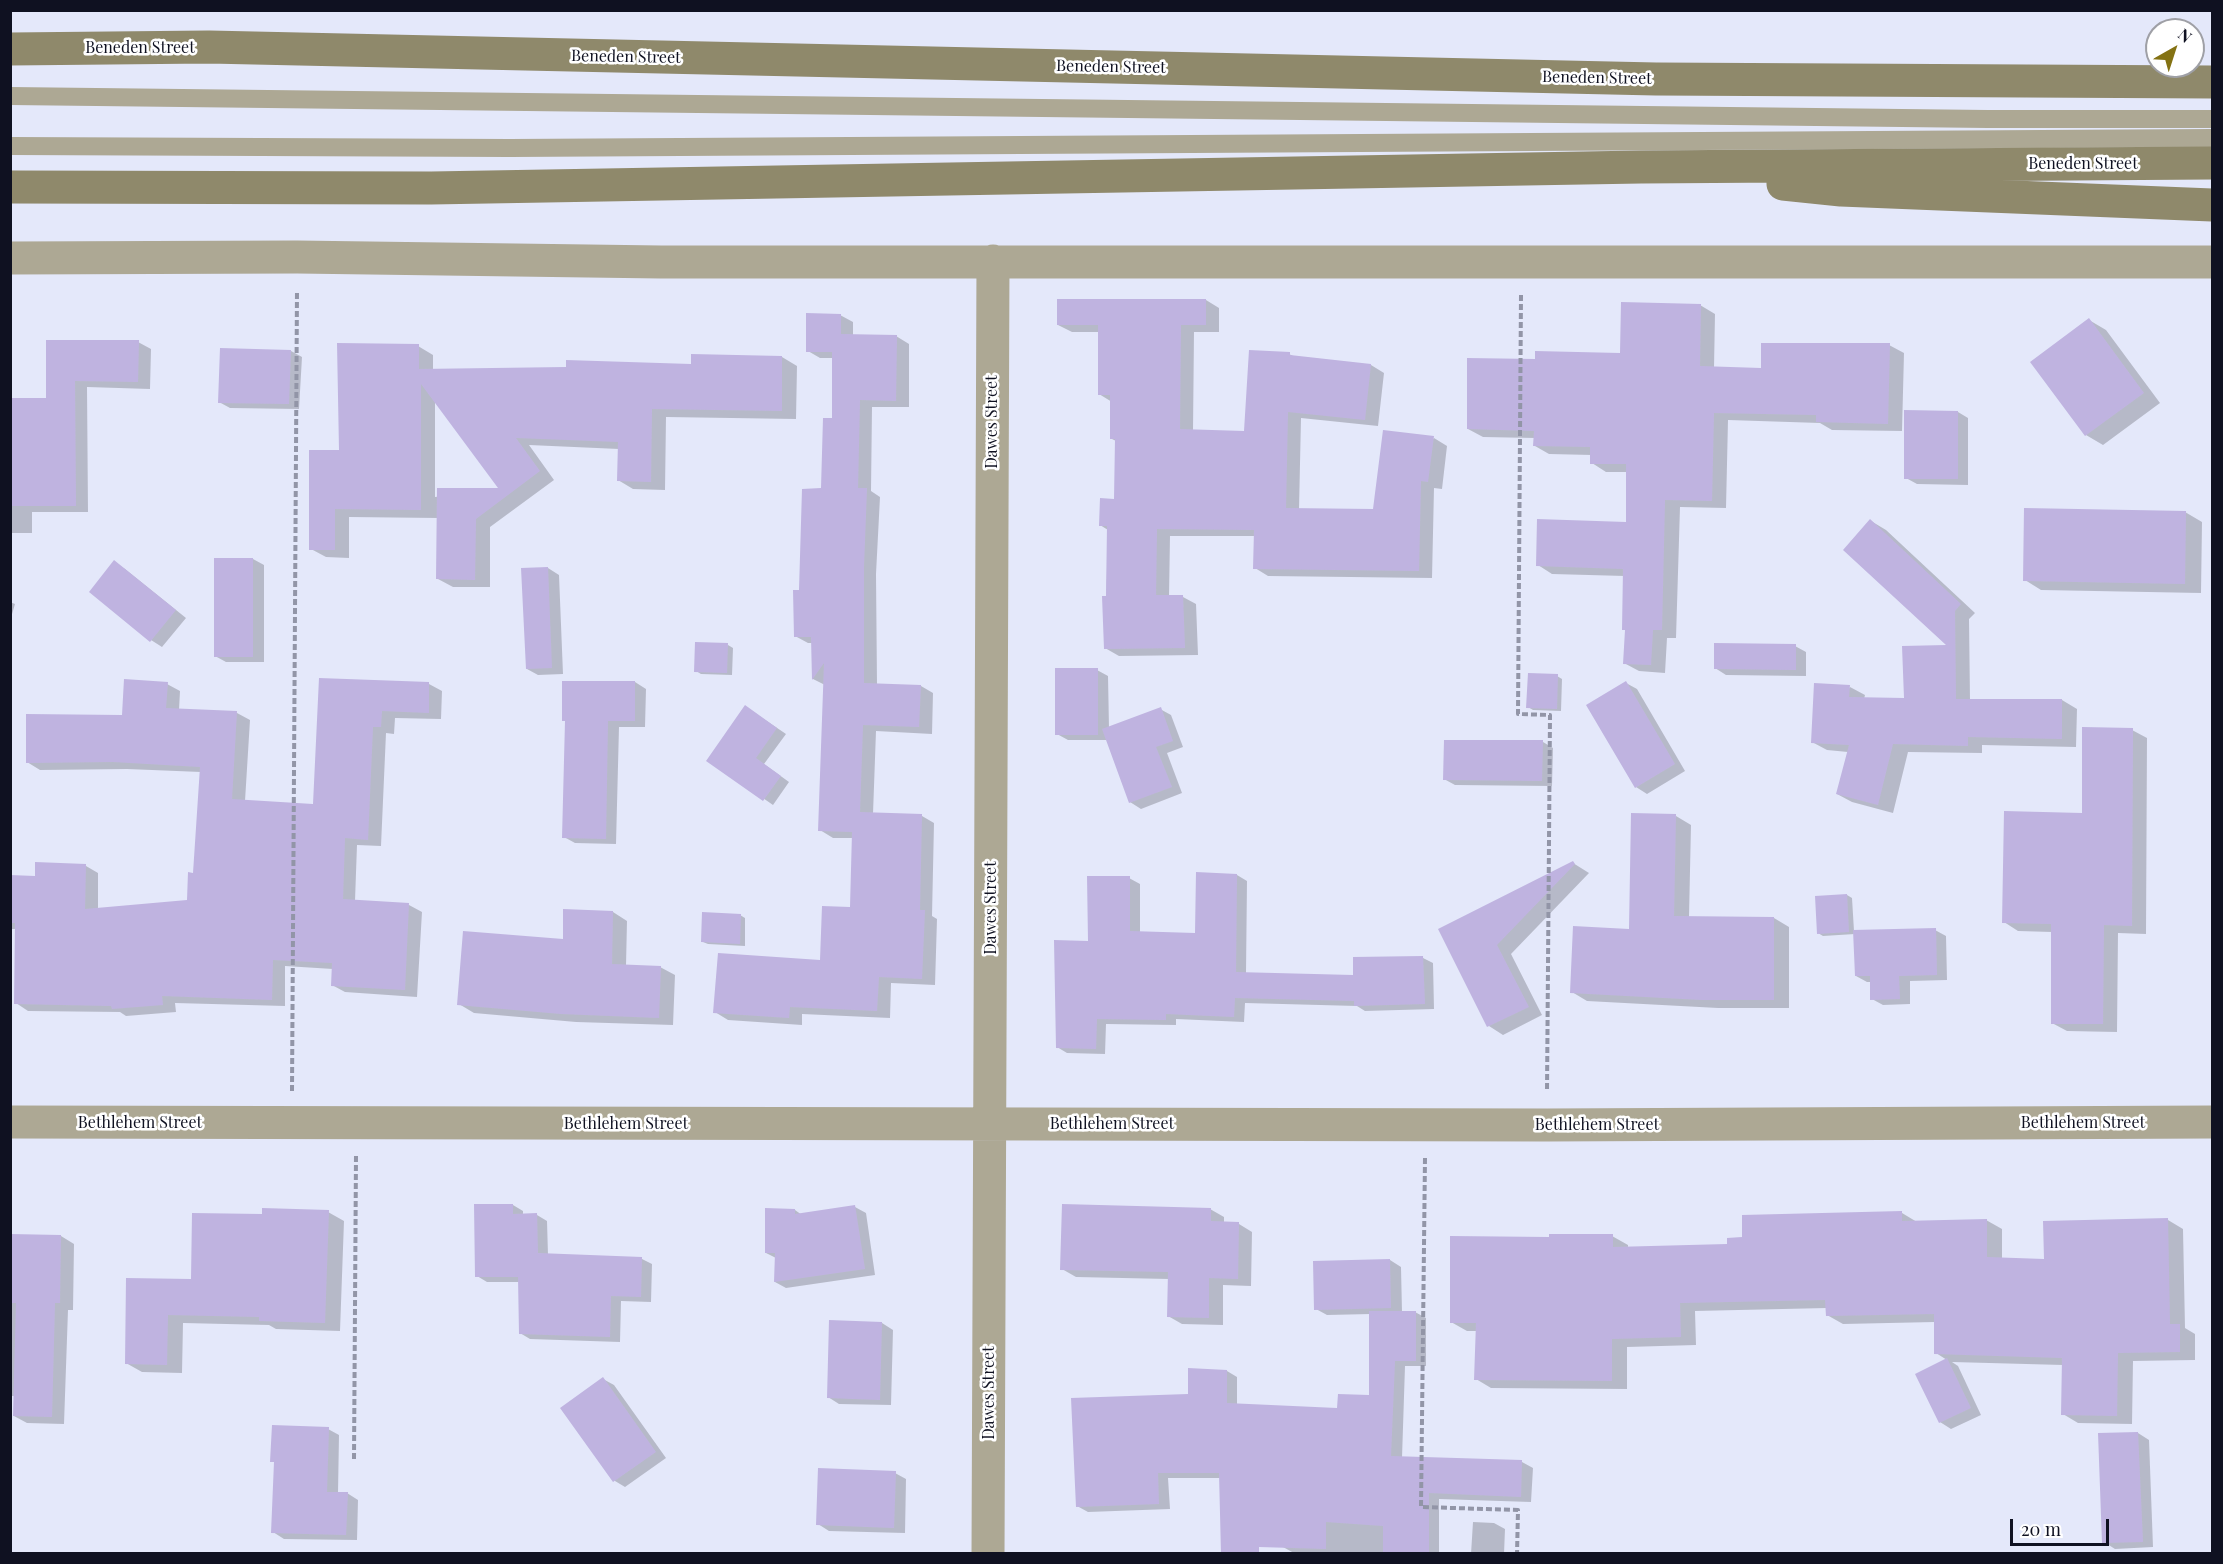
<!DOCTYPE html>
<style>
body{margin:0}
#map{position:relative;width:2223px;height:1564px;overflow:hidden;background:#e4e8fa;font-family:"Playfair Display",serif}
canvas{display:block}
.frame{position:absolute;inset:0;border:12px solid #0f1121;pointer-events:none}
.north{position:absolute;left:2145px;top:18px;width:60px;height:60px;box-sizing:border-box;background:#fff;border:2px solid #9fa0a6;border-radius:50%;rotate:39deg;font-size:16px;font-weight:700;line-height:24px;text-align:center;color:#0f1121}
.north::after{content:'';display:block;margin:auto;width:21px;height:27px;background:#847213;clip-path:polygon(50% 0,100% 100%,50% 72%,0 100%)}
.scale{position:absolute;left:2010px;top:1519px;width:99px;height:27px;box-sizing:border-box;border:3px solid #0f1121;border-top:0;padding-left:8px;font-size:18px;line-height:21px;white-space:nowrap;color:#0f1121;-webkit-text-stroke:4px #fff;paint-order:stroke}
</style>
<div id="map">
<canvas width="2223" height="1564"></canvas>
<div class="frame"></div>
<div class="north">N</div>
<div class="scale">20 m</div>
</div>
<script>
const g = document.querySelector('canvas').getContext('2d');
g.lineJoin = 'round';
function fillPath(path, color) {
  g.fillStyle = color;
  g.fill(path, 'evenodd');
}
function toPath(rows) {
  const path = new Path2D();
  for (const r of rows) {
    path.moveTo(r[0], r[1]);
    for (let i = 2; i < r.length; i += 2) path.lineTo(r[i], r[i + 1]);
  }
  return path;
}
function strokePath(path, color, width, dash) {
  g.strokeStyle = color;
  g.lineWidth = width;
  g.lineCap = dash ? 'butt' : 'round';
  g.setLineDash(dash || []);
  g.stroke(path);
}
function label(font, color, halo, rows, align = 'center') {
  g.font = font + ' "Playfair Display",serif';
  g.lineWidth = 5;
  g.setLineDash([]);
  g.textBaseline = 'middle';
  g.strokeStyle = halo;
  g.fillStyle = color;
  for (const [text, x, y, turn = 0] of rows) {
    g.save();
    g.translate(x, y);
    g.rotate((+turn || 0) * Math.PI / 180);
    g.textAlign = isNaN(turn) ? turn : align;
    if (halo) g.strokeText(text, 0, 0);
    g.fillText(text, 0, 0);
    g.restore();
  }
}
fillPath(toPath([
 [1206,300,1219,308,1219,332,1194,332,1193,431,1245,432,1289,354,1295,357,1371,365,1384,373,1378,426,1301,418,1299,510,1375,511,1434,438,1447,446,1442,489,1434,488,1432,578,1268,576,1255,568,1255,536,1170,536,1169,597,1183,597,1196,604,1198,655,1119,656,1105,648,1108,530,1100,525,1116,501,1116,441,1112,439,1112,402,1099,394,1099,332,1072,332,1058,325],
 [1700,305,1715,314,1714,368,1763,369,1889,345,1904,353,1902,431,1832,430,1820,423,1728,420,1726,508,1680,507,1676,638,1667,638,1665,673,1639,671,1624,663,1626,630,1625,576,1552,574,1538,565,1627,523,1628,472,1606,472,1592,463,1592,455,1549,454,1535,446,1535,438,1483,437,1468,429,1536,360,1622,355],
 [840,315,853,322,853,336,896,336,909,344,909,407,872,407,871,491,880,497,876,574,877,684,921,686,933,693,932,734,876,731,873,814,922,816,934,823,932,916,937,919,935,985,891,983,890,1018,802,1014,802,1025,728,1020,715,1012,821,962,851,909,853,838,833,838,820,830,825,685,813,679,813,643,808,643,795,636,801,592,823,490,834,419,834,358,820,358,808,351],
 [2089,320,2106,330,2160,403,2103,445,2086,435],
 [48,342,138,342,151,349,150,389,87,387,88,512,32,512,32,533,10,533,10,430,48,399],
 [418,346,433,355,433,371,692,365,782,357,797,366,796,419,666,417,665,490,633,489,618,480,619,449,529,445,554,480,490,527,490,587,453,587,438,579,438,518,349,517,349,558,326,557,311,549,340,451],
 [435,401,501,490,435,497],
 [291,351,302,357,299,409,230,408,219,402],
 [1958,412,1968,418,1968,485,1917,484,1906,478],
 [2185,512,2202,522,2201,593,2041,590,2025,580],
 [1871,521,1886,530,1975,613,1969,619,1970,700,2062,700,2077,709,2076,747,1982,745,1982,753,1908,752,1893,813,1852,802,1837,794,1848,752,1827,750,1812,742,1850,687,1865,695,1864,699,1905,699,1950,647],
 [253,559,264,565,264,662,226,662,215,656],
 [114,562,125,569,186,618,162,647,151,640,91,591],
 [548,568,559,575,563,674,538,675,527,669],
 [10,602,15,604,10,621],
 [728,645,733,648,732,675,701,674,696,671],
 [1795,646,1806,652,1806,676,1726,675,1715,668],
 [1097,670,1108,676,1109,728,1160,709,1171,715,1183,747,1167,753,1182,793,1141,809,1130,802,1107,740,1068,740,1057,734],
 [1557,676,1562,679,1561,711,1533,710,1528,707],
 [320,679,429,684,442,691,441,719,395,718,394,734,386,733,381,846,357,845,355,901,409,905,422,912,417,997,345,992,332,985,333,969,285,966,285,1006,175,1003,176,1012,126,1016,120,1012,28,1011,16,1003,16,929,10,929,10,877,37,877,86,866,98,873,98,909,189,902,195,874,201,772,127,769,40,770,27,762,124,716,167,684,180,691,179,710,237,713,250,720,245,801,315,805],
 [635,682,646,689,645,727,619,727,616,844,575,843,564,837,566,722],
 [1626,683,1637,689,1685,771,1647,794,1636,787],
 [755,713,786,734,764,764,789,782,773,805,708,760],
 [2132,730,2147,738,2146,934,2118,933,2117,1032,2067,1031,2052,1023,2052,932,2018,931,2004,922,2083,814],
 [1543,742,1553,748,1552,786,1455,785,1444,779],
 [1676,816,1691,825,1689,917,1774,918,1789,927,1789,1008,1718,1008,1587,1001,1572,992,1630,931],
 [1573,863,1589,873,1511,954,1542,1015,1503,1035,1489,1026,1440,929],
 [1237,875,1247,881,1246,973,1354,976,1423,958,1433,963,1434,1009,1365,1011,1357,1006,1245,1003,1244,1022,1176,1019,1176,1025,1106,1024,1105,1054,1067,1053,1057,1047,1089,943,1129,878,1140,884,1140,933,1196,934],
 [1847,895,1852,898,1854,931,1935,930,1946,936,1947,980,1910,981,1910,1004,1883,1005,1872,999,1871,982,1867,982,1856,976,1855,934,1823,936,1818,933],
 [613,912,627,921,626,966,660,967,675,975,673,1025,576,1022,474,1013,459,1004],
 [740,915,745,918,745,946,708,944,703,942],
 [513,1205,523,1211,523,1215,537,1215,547,1221,548,1255,642,1259,652,1264,651,1302,621,1301,620,1342,530,1339,520,1333,520,1282,487,1282,477,1276],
 [855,1207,866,1213,875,1275,786,1288,775,1282,776,1258,766,1253,795,1210,802,1215],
 [1210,1209,1224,1217,1224,1223,1239,1224,1252,1232,1251,1286,1223,1285,1223,1325,1182,1324,1168,1316,1169,1279,1076,1277,1062,1269],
 [328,1212,344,1221,340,1331,276,1329,269,1325,183,1323,182,1373,142,1372,126,1363,193,1281,263,1215],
 [1902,1213,1917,1222,1986,1220,2002,1229,2002,1259,2045,1261,2168,1220,2183,1229,2185,1328,2195,1334,2195,1360,2133,1361,2132,1424,2078,1423,2063,1414,2063,1365,1952,1362,1958,1366,1981,1415,1951,1429,1940,1422,1947,1360,1936,1353,1935,1322,1843,1324,1827,1315,1827,1308,1695,1311,1696,1345,1627,1347,1627,1389,1491,1388,1476,1379,1477,1331,1467,1331,1451,1322,1550,1239,1612,1236,1628,1245,1628,1248,1728,1245],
 [10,1235,61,1236,74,1244,73,1310,68,1310,64,1424,27,1423,14,1416,15,1396,10,1396],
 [1390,1260,1401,1267,1402,1312,1415,1312,1426,1318,1426,1366,1405,1366,1402,1458,1522,1462,1533,1468,1531,1502,1439,1499,1439,1554,1294,1553,1283,1547,1221,1478,1168,1478,1170,1509,1088,1512,1077,1506,1189,1395,1227,1371,1237,1377,1237,1405,1338,1409,1370,1397,1371,1314,1327,1315,1316,1309],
 [831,1321,882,1323,893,1330,891,1405,839,1404,828,1397],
 [603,1379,614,1385,666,1458,625,1487,615,1481,562,1408],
 [328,1429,339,1435,338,1493,347,1493,358,1500,357,1540,284,1539,273,1532,276,1463,272,1461],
 [2138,1433,2149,1440,2153,1547,2115,1549,2104,1542],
 [895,1473,906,1479,905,1533,829,1531,818,1524],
 [1473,1522,1494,1523,1505,1529,1504,1554,1471,1554]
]), '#0003');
fillPath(toPath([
 [1057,299,1206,299,1206,325,1181,325,1180,429,1244,431,1249,350,1290,352,1290,355,1371,364,1365,420,1288,412,1286,508,1373,509,1383,430,1434,436,1428,482,1421,481,1419,571,1253,569,1254,530,1157,529,1156,595,1183,595,1185,648,1104,649,1102,596,1106,596,1107,526,1099,526,1100,498,1114,499,1115,439,1110,439,1110,395,1098,395,1098,325,1057,325],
 [1621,302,1701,304,1700,366,1761,368,1761,343,1890,343,1888,424,1816,422,1816,415,1714,413,1712,501,1665,500,1662,630,1653,630,1651,665,1623,664,1625,630,1622,630,1623,569,1536,566,1537,519,1626,522,1626,464,1590,464,1590,447,1533,446,1534,431,1467,429,1467,358,1535,359,1535,351,1620,353],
 [806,313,841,314,841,334,897,335,896,401,860,400,858,488,867,488,864,566,864,683,921,685,919,727,863,725,860,812,922,814,920,910,925,910,922,979,879,977,877,1011,790,1007,789,1018,713,1013,718,953,820,960,822,906,850,907,852,832,818,831,824,663,812,680,811,637,794,637,793,590,799,590,802,489,821,488,823,418,832,418,832,352,806,352],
 [2089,318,2144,393,2085,436,2030,362],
 [46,340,139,340,138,382,75,381,76,506,10,506,10,398,46,398],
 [337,343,419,344,419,369,566,367,566,360,691,364,691,354,782,356,782,411,652,409,651,482,617,481,618,442,516,438,540,471,476,519,475,580,436,579,437,488,498,488,421,384,421,510,335,509,335,550,309,550,309,450,339,450],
 [220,348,291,350,289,404,218,403],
 [1904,410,1958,411,1958,479,1904,479],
 [2024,508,2186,511,2185,584,2023,581],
 [1870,519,1961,604,1955,611,1956,699,2062,699,2062,739,1968,737,1968,746,1893,744,1878,805,1836,794,1849,745,1811,743,1814,683,1850,685,1849,697,1904,698,1902,646,1946,645,1843,550],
 [214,558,253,558,253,657,214,657],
 [114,560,176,610,150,642,89,592],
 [548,567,552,668,526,669,521,568],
 [695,642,728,643,727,673,694,672],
 [1714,643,1796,644,1796,670,1714,669],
 [1055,668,1098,668,1098,735,1055,735],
 [1528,673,1558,674,1557,709,1526,708],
 [319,678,429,682,429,713,382,711,381,727,373,727,368,840,345,838,343,899,409,903,405,990,331,986,332,963,273,960,272,1000,162,996,163,1005,112,1009,111,1006,14,1004,15,923,10,923,10,875,35,876,35,862,86,864,85,909,187,900,188,872,193,873,200,767,113,762,26,763,26,714,122,715,124,679,168,682,166,708,237,711,232,799,313,804],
 [562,681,635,681,635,721,608,721,606,839,562,838,565,721,562,721],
 [1626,681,1675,764,1635,788,1586,705],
 [745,705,777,728,756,758,781,776,763,801,706,761],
 [1161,707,1173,741,1156,747,1172,787,1129,803,1102,729],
 [2082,727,2133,728,2132,926,2104,925,2103,1024,2051,1024,2051,924,2002,923,2004,811,2082,813],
 [1444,740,1543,740,1542,781,1443,780],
 [1631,813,1676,814,1674,916,1774,917,1774,1000,1702,1000,1570,993,1573,926,1629,929],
 [1573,861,1575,864,1497,945,1529,1007,1487,1027,1438,929],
 [1196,872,1237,874,1236,972,1353,975,1353,957,1423,956,1425,1004,1354,1006,1354,1001,1235,998,1234,1017,1166,1014,1166,1020,1097,1019,1096,1049,1056,1048,1054,940,1088,941,1087,876,1130,876,1130,931,1195,933],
 [1847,894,1849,932,1817,934,1815,896],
 [563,909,613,911,612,964,661,966,659,1018,561,1014,457,1005,463,931,563,939],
 [702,912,741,914,740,944,701,942],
 [1936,928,1937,975,1899,976,1900,999,1870,1000,1870,976,1855,976,1853,930],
 [474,1204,513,1204,513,1214,537,1213,538,1253,642,1257,641,1297,611,1296,610,1337,519,1334,518,1277,475,1277],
 [1062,1204,1211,1208,1211,1221,1239,1222,1238,1279,1209,1278,1209,1318,1167,1317,1168,1272,1060,1270],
 [855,1205,865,1269,774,1282,775,1253,765,1253,765,1208,795,1209,795,1214],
 [262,1208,329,1210,325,1323,259,1321,259,1317,168,1315,167,1365,125,1364,126,1278,191,1279,192,1213,262,1214],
 [1902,1211,1902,1221,1987,1219,1987,1257,2044,1259,2043,1221,2168,1218,2170,1324,2180,1324,2180,1352,2118,1353,2117,1416,2061,1415,2062,1358,1934,1354,1934,1314,1826,1316,1825,1300,1680,1303,1681,1337,1612,1339,1612,1381,1474,1380,1476,1323,1450,1323,1450,1236,1549,1237,1549,1234,1613,1234,1613,1247,1727,1244,1727,1238,1742,1237,1742,1215],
 [10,1234,61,1235,60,1303,55,1303,52,1417,13,1416,16,1303,10,1303],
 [1390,1259,1391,1308,1314,1310,1313,1261],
 [1369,1311,1416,1311,1416,1361,1395,1361,1391,1456,1522,1460,1521,1497,1429,1493,1429,1554,1383,1554,1383,1526,1326,1522,1326,1549,1259,1547,1259,1554,1221,1554,1219,1473,1158,1473,1159,1504,1076,1507,1071,1398,1188,1394,1188,1368,1227,1370,1227,1403,1337,1408,1338,1394,1369,1395],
 [829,1320,882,1322,880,1400,827,1398],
 [1947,1358,1971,1408,1939,1423,1915,1374],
 [603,1377,656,1452,613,1482,560,1408],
 [272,1425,329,1427,327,1492,348,1492,346,1535,271,1533,274,1462,270,1462],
 [2138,1432,2143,1542,2102,1543,2098,1433],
 [818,1468,896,1471,894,1528,816,1525]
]), '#bfb3e0');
strokePath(toPath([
 [1521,295,1518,714,1550,715,1547,1091],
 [292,1091,297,291],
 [1425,1158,1421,1507,1518,1510,1517,1554],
 [354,1459,356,1155]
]), '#9295a7', 4, [6, 3]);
strokePath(toPath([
 [10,96,1988,119,2212,119],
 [10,146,510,148,2212,138]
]), '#ada894', 18);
strokePath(toPath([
 [10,258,297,257,661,262,2212,262],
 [10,1122,1547,1125,2212,1122],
 [988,1554,993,261]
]), '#ada894', 33);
strokePath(toPath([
 [10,49,209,47,1656,79,2212,82],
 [1783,184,1841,190,2212,205],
 [10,187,431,188,1641,167,2212,163]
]), '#8f896b', 33);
label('16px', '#0f1121', '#fff', [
 ["Beneden Street",140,48],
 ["Beneden Street",626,57,1],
 ["Beneden Street",1111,67,1],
 ["Beneden Street",1597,78,1],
 ["Beneden Street",2083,164],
 ["Dawes Street",992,422,-90],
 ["Dawes Street",991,908,-90],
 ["Bethlehem Street",140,1123],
 ["Bethlehem Street",2083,1123],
 ["Bethlehem Street",626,1124],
 ["Bethlehem Street",1112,1124],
 ["Bethlehem Street",1597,1125],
 ["Dawes Street",989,1393,-90]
]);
</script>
